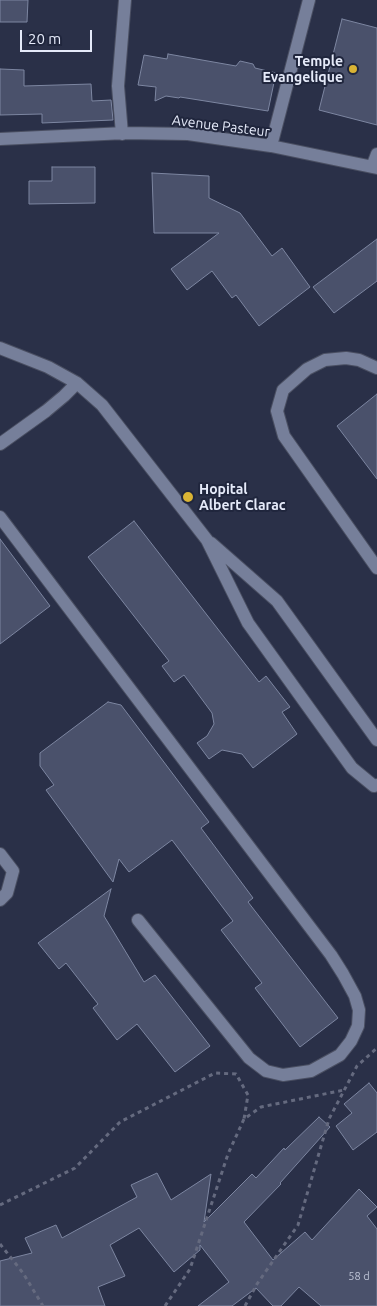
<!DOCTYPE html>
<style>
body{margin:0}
#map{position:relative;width:377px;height:1306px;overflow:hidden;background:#2a3048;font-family:Ubuntu,sans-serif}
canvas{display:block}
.scale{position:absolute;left:20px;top:30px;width:72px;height:22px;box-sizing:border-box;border:2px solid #e5eaf9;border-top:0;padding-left:6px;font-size:15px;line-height:18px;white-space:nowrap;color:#e5eaf9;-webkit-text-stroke:4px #20263d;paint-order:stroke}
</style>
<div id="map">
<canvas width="377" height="1306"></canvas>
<div class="scale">20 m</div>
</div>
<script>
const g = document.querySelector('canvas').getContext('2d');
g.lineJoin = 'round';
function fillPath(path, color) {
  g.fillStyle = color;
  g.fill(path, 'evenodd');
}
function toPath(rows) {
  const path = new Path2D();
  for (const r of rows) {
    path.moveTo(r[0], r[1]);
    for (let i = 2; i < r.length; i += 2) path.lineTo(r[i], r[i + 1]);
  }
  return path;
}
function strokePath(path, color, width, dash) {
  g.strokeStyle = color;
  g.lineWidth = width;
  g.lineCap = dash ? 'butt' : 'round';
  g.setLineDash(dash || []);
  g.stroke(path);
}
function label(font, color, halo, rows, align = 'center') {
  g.font = font + ' Ubuntu,sans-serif';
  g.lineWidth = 4;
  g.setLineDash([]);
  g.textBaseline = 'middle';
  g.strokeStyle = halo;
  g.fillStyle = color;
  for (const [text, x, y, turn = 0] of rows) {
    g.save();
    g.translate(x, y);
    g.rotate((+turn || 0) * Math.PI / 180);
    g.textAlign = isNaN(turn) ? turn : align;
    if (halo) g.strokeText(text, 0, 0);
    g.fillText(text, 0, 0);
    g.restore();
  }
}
const building = toPath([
 [0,0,28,0,27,22,0,22,0,0],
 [342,19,377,28,377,125,319,110,342,19],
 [168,54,236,66,240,61,253,64,255,68,276,73,268,111,180,97,179,98,166,96,155,101,156,87,138,85,144,55,167,59,168,54],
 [0,69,24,70,24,86,91,84,92,101,111,100,113,120,42,123,42,114,0,115,0,69],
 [52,167,95,167,95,203,29,204,29,181,52,181,52,167],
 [152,173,209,176,209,198,240,213,272,256,282,248,310,287,259,326,236,295,232,298,212,271,187,290,171,269,219,233,154,233,152,173],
 [377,239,377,281,334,313,313,287,377,239],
 [377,394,377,479,337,426,377,394],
 [134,521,259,682,266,676,290,707,282,712,297,734,253,768,242,754,222,750,209,759,197,743,207,736,214,724,212,713,184,675,174,682,162,666,169,661,88,557,134,521],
 [0,539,50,606,0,644,0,539],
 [108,702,121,705,209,822,201,828,253,898,248,902,338,1018,300,1047,255,988,262,983,221,930,233,921,172,840,129,872,119,859,113,882,46,790,54,785,40,766,40,753,108,702],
 [111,889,104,916,144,982,155,975,210,1046,175,1072,137,1024,117,1040,93,1008,98,1004,66,963,59,969,38,943,111,889],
 [369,1083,377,1093,377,1132,353,1150,336,1126,352,1113,344,1104,369,1083],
 [319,1117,330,1127,280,1183,281,1184,244,1222,273,1260,305,1232,312,1240,359,1189,377,1207,367,1216,377,1229,377,1306,321,1306,299,1287,281,1306,273,1306,256,1288,232,1306,198,1306,229,1282,200,1245,200,1250,174,1272,139,1228,110,1245,125,1276,98,1287,105,1306,0,1306,0,1261,32,1253,25,1238,56,1225,62,1238,137,1197,131,1185,157,1173,171,1200,211,1174,204,1222,252,1174,256,1178,284,1148,285,1150,319,1117]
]);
fillPath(building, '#4a516b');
strokePath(building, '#7d86a1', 1);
const minor = toPath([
 [122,134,118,86,125,0],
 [0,139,125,133,188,134,271,146,377,168],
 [271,146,309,0],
 [372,167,377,154],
 [0,348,48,367,77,383,102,405,207,540,248,623,352,768,374,786,377,785],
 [377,368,359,360,346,358,325,360,307,369,283,390,277,411,284,436,377,568],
 [0,444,46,411,64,396,77,383],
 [0,517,331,955,343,974,355,996,359,1010,358,1026,351,1041,340,1055,311,1071,283,1075,266,1071,249,1058,138,920],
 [211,543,277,601,377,740],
 [0,854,13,871,7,893,0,900]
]);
strokePath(minor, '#4a4f62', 14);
strokePath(toPath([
 [0,1205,75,1168,120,1122,215,1073,236,1074,248,1095,244,1119,261,1107,344,1090],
 [0,1244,23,1273,43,1306],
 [165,1306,190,1269,228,1154,244,1119],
 [245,1306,257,1284,298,1225,329,1119,357,1066,377,1048]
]), '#656a7f', 3, [4, 4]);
strokePath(minor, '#767f9a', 12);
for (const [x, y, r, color] of [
 [353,69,5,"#d9b334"],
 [188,497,6,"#d9b334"]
]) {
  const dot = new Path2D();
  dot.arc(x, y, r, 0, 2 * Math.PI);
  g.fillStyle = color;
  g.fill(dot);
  strokePath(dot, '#20263d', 2);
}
label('11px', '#bec4d6', null, [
 ["58 d",359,1276]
]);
label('bold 14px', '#e5eaf9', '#20263d', [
 ["Temple",343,61],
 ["Evangelique",343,77],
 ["Hopital",199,489,"left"],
 ["Albert Clarac",199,505,"left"]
], 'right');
label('14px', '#e5eaf9', '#20263d', [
 ["Avenue Pasteur",221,126,7]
]);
</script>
